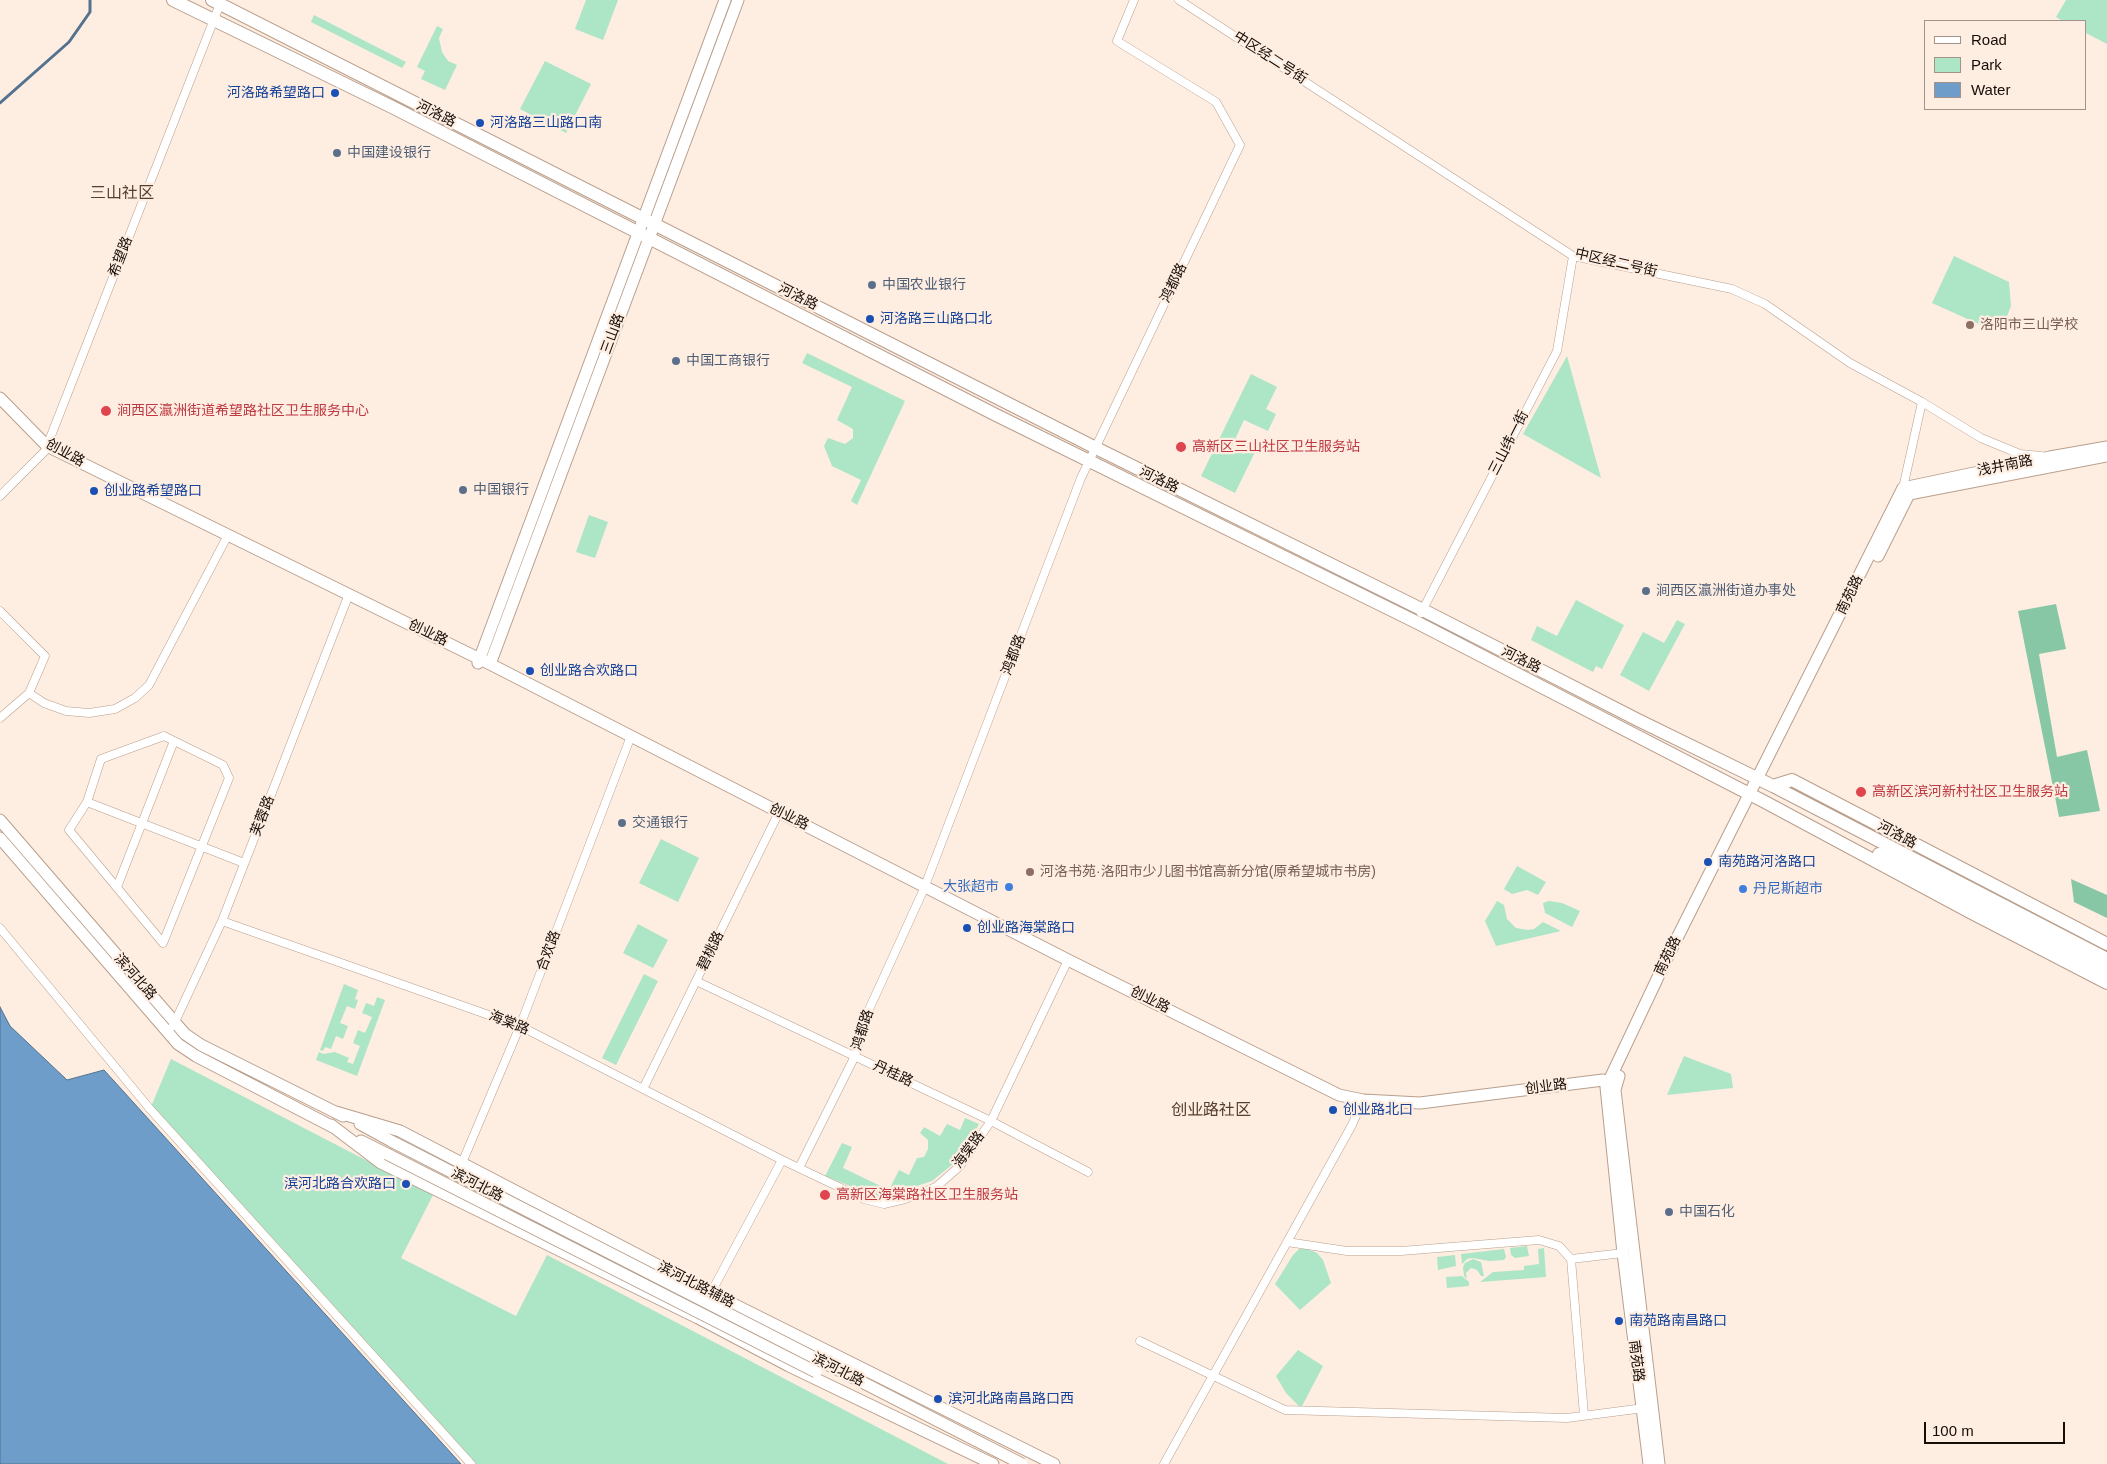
<!DOCTYPE html>
<meta charset="utf-8">
<style>
body{margin:0}
#map{position:relative;width:2107px;height:1464px;overflow:hidden;background:#feede1;font-family:Helvetica,sans-serif}
canvas{display:block}
.legend{position:absolute;left:1924px;top:20px;width:162px;height:90px;box-sizing:border-box;background:#feede1;border:1px solid #a1938a;margin:0;padding:6px 9px;list-style:none;font-size:15px;color:#160d07}
.legend li{display:flex;align-items:center;gap:10px;height:25px}
.legend b{width:25px;border:1px solid #a1938a}
.scale{position:absolute;left:1924px;top:1422px;width:141px;height:22px;box-sizing:border-box;border:2px solid #160d07;border-top:0;padding-left:6px;font-size:15px;line-height:18px;white-space:nowrap;color:#160d07;-webkit-text-stroke:4px #feede1;paint-order:stroke}
</style>
<div id="map">
<canvas width="2107" height="1464"></canvas>
<ul class="legend">
<li><b style="height:6px;background:#fff"></b>Road</li>
<li><b style="height:14px;background:#ade5c7"></b>Park</li>
<li><b style="height:14px;background:#6d9dc8"></b>Water</li>
</ul>
<div class="scale">100 m</div>
</div>
<script>
const g = document.querySelector('canvas').getContext('2d');
g.lineJoin = 'round';
function fillPath(path, color) {
  g.fillStyle = color;
  g.fill(path, 'evenodd');
}
function toPath(rows) {
  const path = new Path2D();
  for (const r of rows) {
    path.moveTo(r[0], r[1]);
    for (let i = 2; i < r.length; i += 2) path.lineTo(r[i], r[i + 1]);
  }
  return path;
}
function strokePath(path, color, width, dash) {
  g.strokeStyle = color;
  g.lineWidth = width;
  g.lineCap = dash ? 'butt' : 'round';
  g.setLineDash(dash || []);
  g.stroke(path);
}
function label(font, color, halo, rows, align = 'center') {
  g.font = font + ' Helvetica,"Noto Sans SC",sans-serif';
  g.lineWidth = 4.5;
  g.setLineDash([]);
  g.textBaseline = 'middle';
  g.strokeStyle = halo;
  g.fillStyle = color;
  for (const [text, x, y, turn = 0] of rows) {
    g.save();
    g.translate(x, y);
    g.rotate((+turn || 0) * Math.PI / 180);
    g.textAlign = isNaN(turn) ? turn : align;
    if (halo) g.strokeText(text, 0, 0);
    g.fillText(text, 0, 0);
    g.restore();
  }
}
fillPath(toPath([
 [586,0,618,0,603,40,575,29],
 [2066,0,2107,0,2107,44,2086,33,2086,21,2063,21,2056,17],
 [314,15,406,62,402,68,311,22],
 [437,26,443,29,439,38,442,52,448,61,457,65,445,90,421,79,425,71,417,67],
 [545,61,591,84,566,133,520,109],
 [1954,256,2009,282,2011,306,2004,324,1999,329,1992,330,1932,303],
 [807,353,905,401,857,505,851,501,861,480,832,466,824,446,828,438,845,444,853,438,853,429,837,420,852,387,802,363],
 [1567,356,1601,478,1523,434],
 [1251,374,1277,387,1266,409,1276,414,1268,431,1244,420,1231,448,1244,454,1249,443,1257,448,1235,493,1201,476],
 [589,515,608,522,595,558,576,552],
 [1576,600,1624,625,1602,669,1596,666,1593,672,1531,640,1537,626,1557,636],
 [1677,620,1685,624,1649,691,1620,675,1643,632,1664,643],
 [661,839,699,858,678,902,639,883],
 [1517,866,1546,882,1538,895,1527,890,1512,894,1504,889],
 [1497,901,1504,905,1507,919,1516,928,1528,930,1534,929,1543,922,1561,931,1496,946,1485,921],
 [1549,901,1562,903,1580,911,1572,927,1545,913,1543,903],
 [638,924,668,940,653,968,623,953],
 [644,974,658,981,616,1065,602,1058],
 [344,984,358,990,355,999,358,1000,355,1009,347,1006,340,1023,348,1026,343,1039,336,1036,331,1049,325,1047,323,1051,320,1050],
 [377,997,385,1000,357,1076,316,1060,319,1052,323,1054,335,1052,349,1058,347,1062,353,1064,360,1046,353,1043,358,1030,365,1033,372,1017,362,1013,366,1003,374,1006],
 [1684,1056,1731,1074,1733,1088,1667,1095],
 [171,1059,433,1195,401,1258,516,1316,547,1255,948,1464,471,1464,150,1109],
 [965,1118,979,1124,958,1160,932,1181,880,1198,825,1176,842,1143,852,1147,843,1168,889,1190,899,1170,909,1175,917,1158,924,1157,928,1149,928,1140,920,1133,924,1127,940,1136,947,1124,960,1130],
 [1527,1246,1529,1256,1515,1258,1511,1255,1510,1248],
 [1305,1248,1317,1253,1323,1260,1331,1283,1300,1310,1275,1284,1293,1255,1299,1249],
 [1544,1248,1546,1277,1480,1282,1493,1272,1524,1270,1524,1266,1539,1264,1538,1249],
 [1504,1249,1506,1257,1504,1260,1490,1261,1472,1258,1467,1259,1462,1264,1461,1254],
 [1455,1255,1456,1266,1438,1270,1437,1257],
 [1473,1259,1481,1262,1484,1276,1481,1276,1477,1270,1471,1268,1466,1273,1467,1279,1464,1276,1463,1267,1465,1263],
 [1462,1276,1469,1282,1469,1286,1447,1288,1446,1277],
 [1298,1350,1323,1366,1301,1408,1286,1393,1276,1376]
]), '#ade5c7');
fillPath(toPath([
 [2056,604,2066,649,2039,654,2057,757,2087,750,2100,811,2059,817,2018,611],
 [2071,879,2107,895,2107,918,2074,902]
]), '#87c7a5');
const water = toPath([
 [0,1007,10,1026,67,1080,104,1070,461,1464,0,1464,0,1007]
]);
fillPath(water, '#6d9dc8');
strokePath(water, '#53728e', 1);
strokePath(toPath([
 [0,103,69,42,90,12,90,0]
]), '#53728e', 3);
const street = toPath([
 [1179,0,1573,256,1732,289,1765,304,1850,363,1922,402,1981,438,2020,454,2041,456],
 [1904,489,1903,488,1922,402],
 [0,496,45,451,220,4],
 [0,611,45,656,29,693,0,718],
 [1421,613,1557,351,1573,256],
 [29,693,44,703,66,711,89,713,115,709,135,698,149,685,228,535],
 [164,736,223,765,229,778,163,943,69,830,87,802,101,759,164,736],
 [87,802,244,863],
 [117,887,174,741],
 [222,921,520,1026,782,1160,864,1199,884,1204,905,1199,936,1187,960,1166,991,1121,1068,960],
 [0,928,150,1109,471,1464],
 [696,981,991,1121,1088,1172],
 [173,1026,222,921,349,594],
 [643,1089,779,812],
 [462,1163,520,1026,631,736],
 [799,1168,855,1056,866,1016,923,891,1081,478,1240,145,1216,102,1117,41,1134,0],
 [1287,1242,1347,1251,1401,1251,1539,1240,1559,1246,1571,1259,1584,1415],
 [1571,1259,1623,1253],
 [698,1317,782,1160],
 [1140,1341,1285,1410,1567,1418,1644,1408],
 [1164,1464,1352,1125,1363,1100]
]);
const secondary = toPath([
 [0,398,47,446,490,664,1068,960,1339,1095,1363,1100,1420,1103,1603,1080,1616,1083],
 [1878,556,1909,494,2107,456],
 [478,663,725,0],
 [490,664,738,0],
 [0,820,185,1034,201,1045,343,1116],
 [0,838,178,1044,196,1056,335,1128],
 [1619,1076,1615,1090,1659,1464],
 [336,1112,400,1131,711,1293,1054,1464],
 [360,1124,393,1142],
 [331,1125,381,1163,698,1318,789,1366,993,1464],
 [361,1141,387,1154],
 [1649,1464,1623,1253,1606,1087,1667,958,1903,488,2050,457,2107,447]
]);
const primary = toPath([
 [173,0,392,107,996,415,1416,622,1765,802,1970,912,2107,983],
 [212,0,1094,447,1423,610,1638,720,1773,786,1792,780,2107,944],
 [1773,786,2107,959],
 [1879,854,2107,971]
]);
strokePath(street, '#b99f8c', 9);
strokePath(secondary, '#b99f8c', 13);
strokePath(primary, '#b99f8c', 14);
strokePath(street, '#fff', 8);
strokePath(secondary, '#fff', 11);
strokePath(primary, '#fff', 12);
const secondaryBridge = toPath([
 [393,1142,1022,1464],
 [387,1154,816,1372]
]);
strokePath(secondaryBridge, '#b99f8c', 13, []);
strokePath(secondaryBridge, '#fff', 11);
for (const [x, y, r, color] of [
 [335,93,5,"#1a4fb4"],
 [480,123,5,"#1a4fb4"],
 [337,153,5,"#5c6f8a"],
 [872,285,5,"#5c6f8a"],
 [870,319,5,"#1a4fb4"],
 [1970,325,5,"#8d6e63"],
 [676,361,5,"#5c6f8a"],
 [106,411,6,"#e0444e"],
 [1181,447,6,"#e0444e"],
 [463,490,5,"#5c6f8a"],
 [94,491,5,"#1a4fb4"],
 [1646,591,5,"#5c6f8a"],
 [530,671,5,"#1a4fb4"],
 [1861,792,6,"#e0444e"],
 [622,823,5,"#5c6f8a"],
 [1708,862,5,"#1a4fb4"],
 [1030,872,5,"#8d6e63"],
 [1009,887,5,"#3f7fe0"],
 [1743,889,5,"#3f7fe0"],
 [967,928,5,"#1a4fb4"],
 [1333,1110,5,"#1a4fb4"],
 [406,1184,5,"#1a4fb4"],
 [825,1195,6,"#e0444e"],
 [1669,1212,5,"#5c6f8a"],
 [1619,1321,5,"#1a4fb4"],
 [938,1399,5,"#1a4fb4"]
]) {
  const dot = new Path2D();
  dot.arc(x, y, r, 0, 2 * Math.PI);
  g.fillStyle = color;
  g.fill(dot);
  strokePath(dot, '#feede1', 2);
}
label('14px', '#160d07', '#feede1', [
 ["中区经二号街",1270,58,33],
 ["河洛路",436,114,27],
 ["希望路",121,257,-69],
 ["中区经二号街",1616,263,13],
 ["鸿都路",1174,283,-64],
 ["河洛路",798,297,27],
 ["三山路",613,334,-70],
 ["三山纬一街",1509,443,-63],
 ["创业路",65,453,29],
 ["浅井南路",2005,466,-11],
 ["河洛路",1159,480,26],
 ["南苑路",1850,595,-64],
 ["创业路",428,633,26],
 ["鸿都路",1014,655,-69],
 ["河洛路",1521,660,27],
 ["芙蓉路",263,816,-69],
 ["创业路",789,817,27],
 ["河洛路",1897,835,28],
 ["合欢路",549,951,-69],
 ["碧桃路",711,951,-64],
 ["南苑路",1668,956,-64],
 ["滨河北路",135,977,49],
 ["创业路",1150,1000,27],
 ["海棠路",509,1023,22],
 ["鸿都路",863,1030,-72],
 ["丹桂路",893,1074,25],
 ["创业路",1546,1087,-7],
 ["海棠路",969,1150,-53],
 ["滨河北路",477,1185,27],
 ["滨河北路辅路",696,1285,27],
 ["南苑路",1636,1361,83],
 ["滨河北路",838,1370,27]
]);
label('14px', '#164399', '#feede1', [
 ["河洛路希望路口",325,93,"right"],
 ["河洛路三山路口南",490,123],
 ["河洛路三山路口北",880,319],
 ["创业路希望路口",104,491],
 ["创业路合欢路口",540,671],
 ["南苑路河洛路口",1718,862],
 ["创业路海棠路口",977,928],
 ["创业路北口",1343,1110],
 ["滨河北路合欢路口",396,1184,"right"],
 ["南苑路南昌路口",1629,1321],
 ["滨河北路南昌路口西",948,1399]
], 'left');
label('14px', '#4e5e75', '#feede1', [
 ["中国建设银行",347,153],
 ["中国农业银行",882,285],
 ["中国工商银行",686,361],
 ["中国银行",473,490],
 ["涧西区瀛洲街道办事处",1656,591],
 ["交通银行",632,823],
 ["中国石化",1679,1212]
], 'left');
label('14px', '#785e54', '#feede1', [
 ["洛阳市三山学校",1980,325],
 ["河洛书苑·洛阳市少儿图书馆高新分馆(原希望城市书房)",1040,872]
], 'left');
label('14px', '#be3a42', '#feede1', [
 ["涧西区瀛洲街道希望路社区卫生服务中心",117,411],
 ["高新区三山社区卫生服务站",1192,447],
 ["高新区滨河新村社区卫生服务站",1872,792],
 ["高新区海棠路社区卫生服务站",836,1195]
], 'left');
label('14px', '#366cbe', '#feede1', [
 ["大张超市",999,887],
 ["丹尼斯超市",1753,889,"left"]
], 'right');
label('16px', '#553f2f', '#feede1', [
 ["三山社区",122,194],
 ["创业路社区",1211,1111]
]);
</script>
